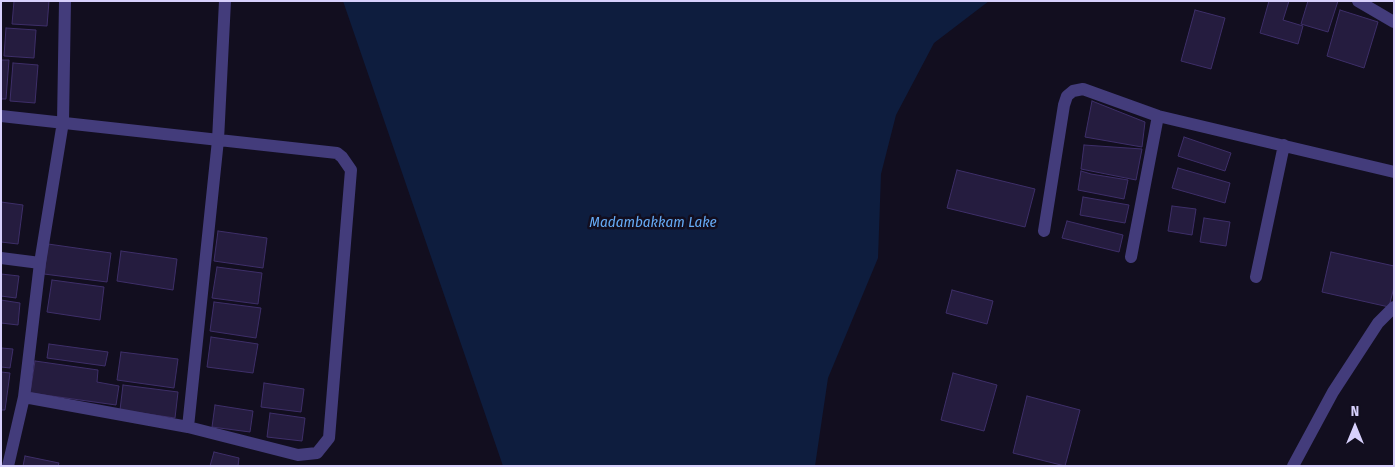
<!DOCTYPE html>
<style>
body{margin:0}
#map{position:relative;width:1395px;height:467px;overflow:hidden;background:#120e1f;font-family:"Fira Sans Condensed",sans-serif}
canvas{display:block}
.frame{position:absolute;inset:0;border:2px solid #d7d0fc;pointer-events:none}
.north{position:absolute;left:1330px;top:402px;width:50px;height:50px;-webkit-text-stroke:4px #120e1f;paint-order:stroke;rotate:0deg;font-size:14px;font-weight:700;line-height:20px;text-align:center;color:#d7d0fc}
.north::after{content:'';display:block;margin:auto;width:18px;height:22px;background:#d7d0fc;clip-path:polygon(50% 0,100% 100%,50% 72%,0 100%)}
</style>
<div id="map">
<canvas width="1395" height="467"></canvas>
<div class="frame"></div>
<div class="north">N</div>
</div>
<script>
const g = document.querySelector('canvas').getContext('2d');
g.lineJoin = 'round';
function fillPath(path, color) {
  g.fillStyle = color;
  g.fill(path, 'evenodd');
}
function toPath(rows) {
  const path = new Path2D();
  for (const r of rows) {
    path.moveTo(r[0], r[1]);
    for (let i = 2; i < r.length; i += 2) path.lineTo(r[i], r[i + 1]);
  }
  return path;
}
function strokePath(path, color, width, dash) {
  g.strokeStyle = color;
  g.lineWidth = width;
  g.lineCap = dash ? 'butt' : 'round';
  g.setLineDash(dash || []);
  g.stroke(path);
}
function label(font, color, halo, rows, align = 'center') {
  g.font = font + ' "Fira Sans Condensed",sans-serif';
  g.lineWidth = 5;
  g.setLineDash([]);
  g.textBaseline = 'middle';
  g.strokeStyle = halo;
  g.fillStyle = color;
  for (const [text, x, y, turn = 0] of rows) {
    g.save();
    g.translate(x, y);
    g.rotate((+turn || 0) * Math.PI / 180);
    g.textAlign = isNaN(turn) ? turn : align;
    if (halo) g.strokeText(text, 0, 0);
    g.fillText(text, 0, 0);
    g.restore();
  }
}
fillPath(toPath([
 [343,1,989,1,934,43,896,115,881,174,878,258,828,378,815,466,503,466]
]), '#0e1d3e');
const building = toPath([
 [14,1,49,1,47,26,12,24,14,1],
 [1269,1,1289,1,1283,20,1303,26,1298,44,1260,33,1269,1],
 [1308,1,1338,1,1328,32,1301,24,1308,1],
 [1195,10,1225,18,1211,69,1181,61,1195,10],
 [1340,10,1378,22,1364,68,1327,56,1340,10],
 [6,28,36,30,34,58,4,56,6,28],
 [1,60,9,60,6,99,1,99,1,60],
 [13,63,38,65,35,103,10,101,13,63],
 [1092,101,1145,122,1142,147,1085,137,1092,101],
 [1184,137,1231,153,1225,171,1178,156,1184,137],
 [1084,145,1142,149,1136,180,1081,169,1084,145],
 [1178,168,1230,183,1225,203,1172,188,1178,168],
 [957,170,1035,189,1025,227,947,208,957,170],
 [1081,171,1091,174,1128,180,1124,199,1078,190,1081,171],
 [1083,197,1129,205,1125,223,1080,215,1083,197],
 [1,202,23,205,18,244,1,242,1,202],
 [1172,206,1196,209,1192,235,1168,231,1172,206],
 [1204,218,1230,222,1226,246,1200,242,1204,218],
 [1067,221,1123,235,1119,252,1062,238,1067,221],
 [218,231,267,238,263,268,214,261,218,231],
 [48,244,111,253,107,282,44,274,48,244],
 [121,251,177,259,173,290,117,281,121,251],
 [1331,252,1394,266,1394,287,1389,307,1322,292,1331,252],
 [217,267,262,273,258,304,212,298,217,267],
 [1,274,19,276,16,298,1,296,1,274],
 [52,280,104,287,100,320,47,312,52,280],
 [952,290,993,301,987,324,946,313,952,290],
 [1,300,20,303,18,325,1,323,1,300],
 [214,302,261,308,256,338,210,331,214,302],
 [211,337,258,344,253,373,207,367,211,337],
 [49,344,108,352,105,366,47,358,49,344],
 [1,348,13,349,10,368,1,367,1,348],
 [121,352,178,359,174,388,117,380,121,352],
 [35,361,98,370,97,382,119,386,116,405,30,393,35,361],
 [1,372,10,373,5,410,1,410,1,372],
 [953,373,997,385,984,431,941,420,953,373],
 [264,383,304,389,301,412,261,407,264,383],
 [123,385,178,392,175,418,120,410,123,385],
 [1027,396,1080,410,1065,466,1013,453,1027,396],
 [215,405,253,411,250,432,212,427,215,405],
 [270,413,305,418,302,441,267,437,270,413],
 [214,452,239,458,238,466,210,466,214,452],
 [25,456,59,463,58,466,23,466,25,456]
]);
fillPath(building, '#251c3f');
strokePath(building, '#3e2f69', 1);
strokePath(toPath([
 [1358,1,1394,22],
 [1,116,337,153,342,157,351,170,329,438,317,453,298,455,188,427],
 [1044,231,1064,105,1067,96,1073,91,1083,89,1158,116,1394,172],
 [1131,257,1158,116],
 [1,258,40,263],
 [1256,277,1284,145],
 [24,397,188,427,218,140,225,1],
 [8,466,24,397,40,263,63,122,65,1],
 [1293,466,1333,392,1378,323,1394,307]
]), '#433c7b', 12);
label('italic 15px', '#65aaf4', '#120e1f', [
 ["Madambakkam Lake",653,223]
]);
</script>
